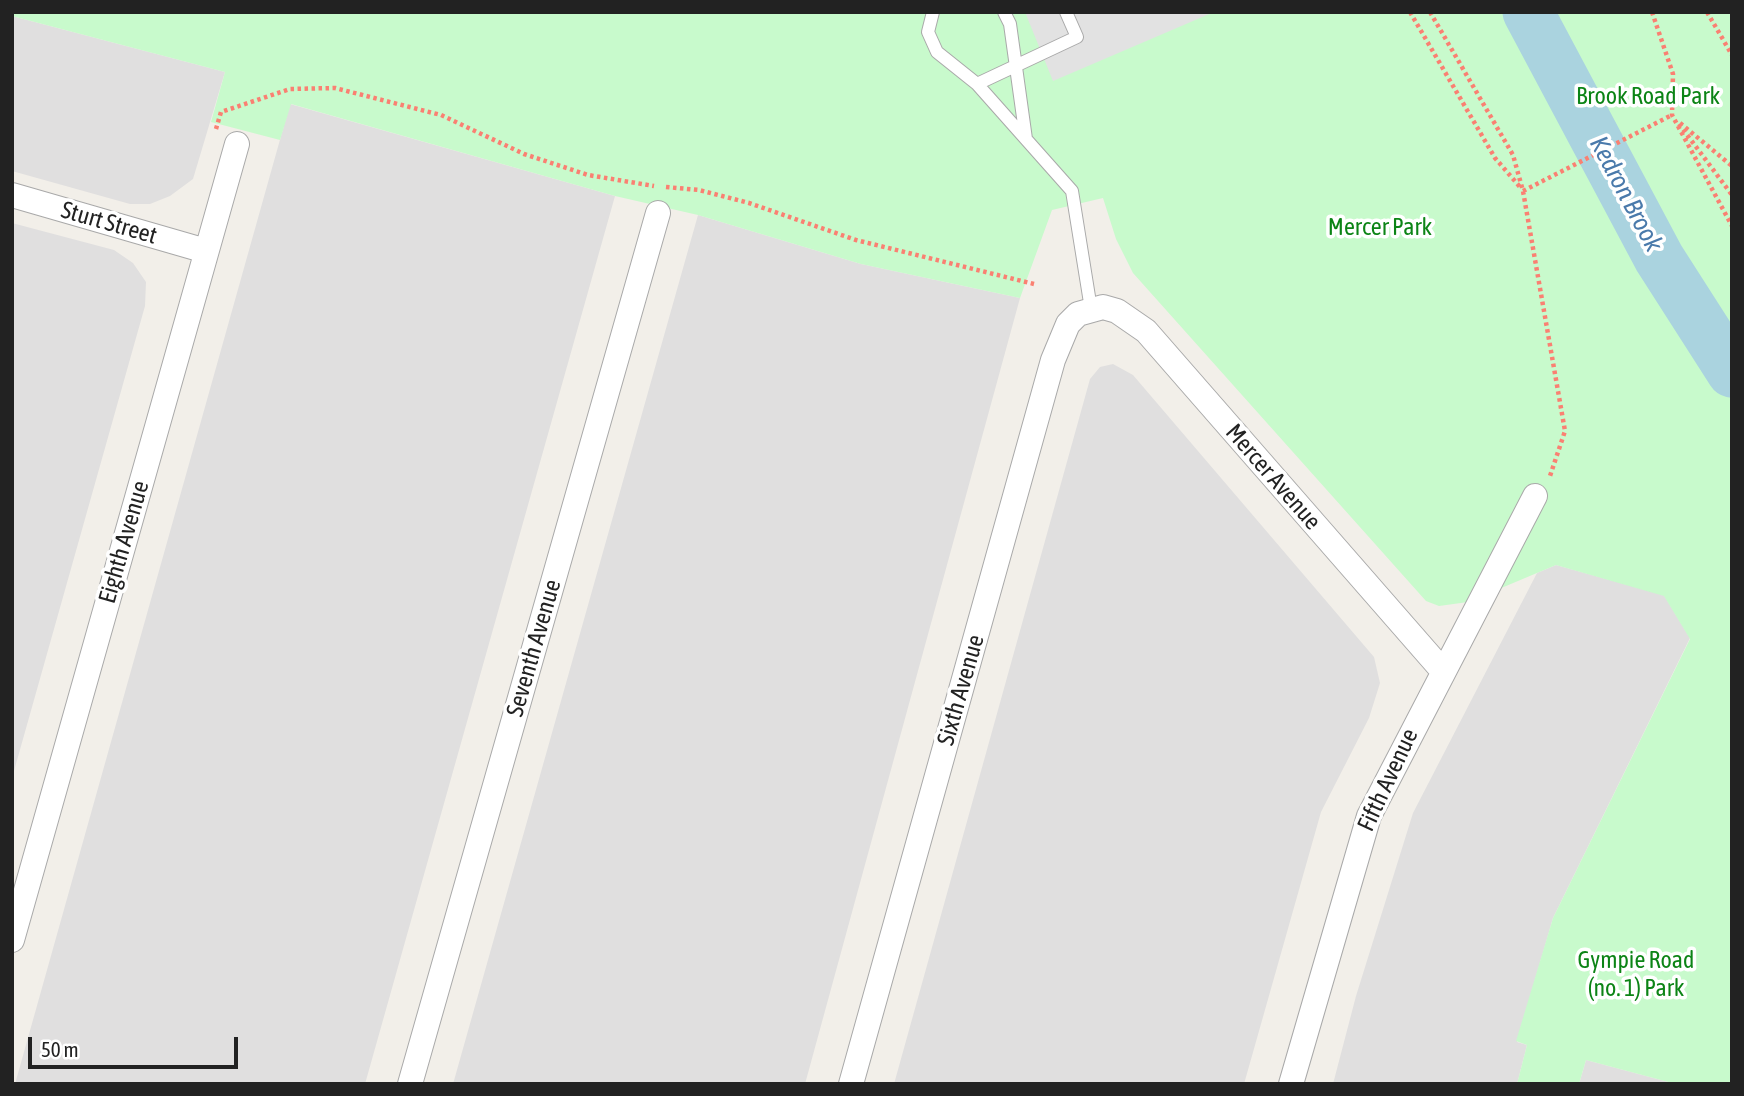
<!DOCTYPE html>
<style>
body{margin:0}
#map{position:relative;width:1744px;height:1096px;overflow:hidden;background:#f2efe9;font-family:"Asap Condensed",sans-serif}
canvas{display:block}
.frame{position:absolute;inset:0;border:14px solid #222;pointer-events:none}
.scale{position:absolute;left:28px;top:1037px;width:210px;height:32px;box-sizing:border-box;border:4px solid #222;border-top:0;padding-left:9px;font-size:21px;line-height:24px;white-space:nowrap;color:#222;-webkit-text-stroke:5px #fff;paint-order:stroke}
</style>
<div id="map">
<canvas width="1744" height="1096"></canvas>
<div class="frame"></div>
<div class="scale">50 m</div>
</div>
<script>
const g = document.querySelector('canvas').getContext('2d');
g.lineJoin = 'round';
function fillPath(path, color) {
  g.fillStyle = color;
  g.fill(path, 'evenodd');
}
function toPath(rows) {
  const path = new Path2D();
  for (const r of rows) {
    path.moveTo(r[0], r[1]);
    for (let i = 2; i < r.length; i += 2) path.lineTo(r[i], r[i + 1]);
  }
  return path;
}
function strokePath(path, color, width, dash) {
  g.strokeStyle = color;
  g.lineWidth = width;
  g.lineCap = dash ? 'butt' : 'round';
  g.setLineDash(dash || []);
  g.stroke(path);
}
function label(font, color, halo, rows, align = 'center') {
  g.font = font + ' "Asap Condensed",sans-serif';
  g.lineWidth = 7;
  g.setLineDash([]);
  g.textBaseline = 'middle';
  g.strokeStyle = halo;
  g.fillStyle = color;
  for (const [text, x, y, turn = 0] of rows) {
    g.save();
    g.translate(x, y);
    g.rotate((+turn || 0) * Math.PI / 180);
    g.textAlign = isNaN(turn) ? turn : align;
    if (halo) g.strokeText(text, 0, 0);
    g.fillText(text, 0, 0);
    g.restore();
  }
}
fillPath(toPath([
 [12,16,225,72,193,179,170,196,150,204,130,204,12,171],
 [290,104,615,196,365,1084,15,1084],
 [698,215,861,264,1020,298,805,1084,453,1084],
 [12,223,114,250,133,263,146,282,145,306,12,778],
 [1113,364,1133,375,1374,657,1380,683,1369,718,1321,812,1244,1084,894,1084,1090,379,1100,367],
 [1556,565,1664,595,1690,638,1553,918,1517,1042,1527,1045,1517,1084,1333,1084,1356,996,1413,813,1537,573],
 [1586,1060,1676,1084,1579,1084]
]), '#e0dfdf');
fillPath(toPath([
 [12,12,1732,12,1732,1084,1676,1084,1586,1060,1579,1084,1517,1084,1527,1045,1516,1041,1553,918,1690,639,1664,596,1556,565,1468,602,1439,606,1426,601,1133,273,1116,239,1103,198,1052,210,1020,298,861,264,698,215,615,196,291,104,280,140,211,122,225,72,12,16]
]), '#c8facc');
fillPath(toPath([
 [1025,12,1214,12,1053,81]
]), '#e2e2e2');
strokePath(toPath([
 [1528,12,1659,258,1732,372]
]), '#aad3df', 51);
const lane = toPath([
 [933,12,928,32,937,52,977,84],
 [1004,12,1010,24,1026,139],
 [1066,12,1077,37,977,84,1072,191,1091,309]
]);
const street = toPath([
 [12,195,206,251],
 [12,940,237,144],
 [410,1084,658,213],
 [851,1084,1053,360,1068,324,1078,314,1103,307,1117,311,1146,331,1442,670],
 [1291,1084,1369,816,1535,496]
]);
strokePath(lane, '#a9a9a9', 14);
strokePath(street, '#a9a9a9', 26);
strokePath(toPath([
 [1410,12,1495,158,1520,187],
 [1430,12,1513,155,1523,191,1565,431,1550,476],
 [1652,12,1673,74,1672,115,1732,226],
 [1707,12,1732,55],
 [1680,123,1732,166],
 [1679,124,1732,195],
 [216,129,221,112,290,89,335,88,441,115,524,154,588,175,654,186],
 [666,187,699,190,749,203,856,240,1034,284],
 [1523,191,1672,115]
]), '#fa8072', 4.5, [3.5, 3.5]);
strokePath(lane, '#fff', 12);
strokePath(street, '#fff', 24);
label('24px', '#0c8416', '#fff', [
 ["Brook Road Park",1648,96],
 ["Mercer Park",1380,227],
 ["Gympie Road",1636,960],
 ["(no. 1) Park",1636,988]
]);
label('24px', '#222', '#fff', [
 ["Sturt Street",109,223,16],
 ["Mercer Avenue",1273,477,49],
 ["Eighth Avenue",124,542,-74],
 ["Seventh Avenue",534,648,-74],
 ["Sixth Avenue",961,690,-74],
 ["Fifth Avenue",1388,780,-65]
]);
label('italic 26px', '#4a7aab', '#fff', [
 ["Kedron Brook",1626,194,62]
]);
</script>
